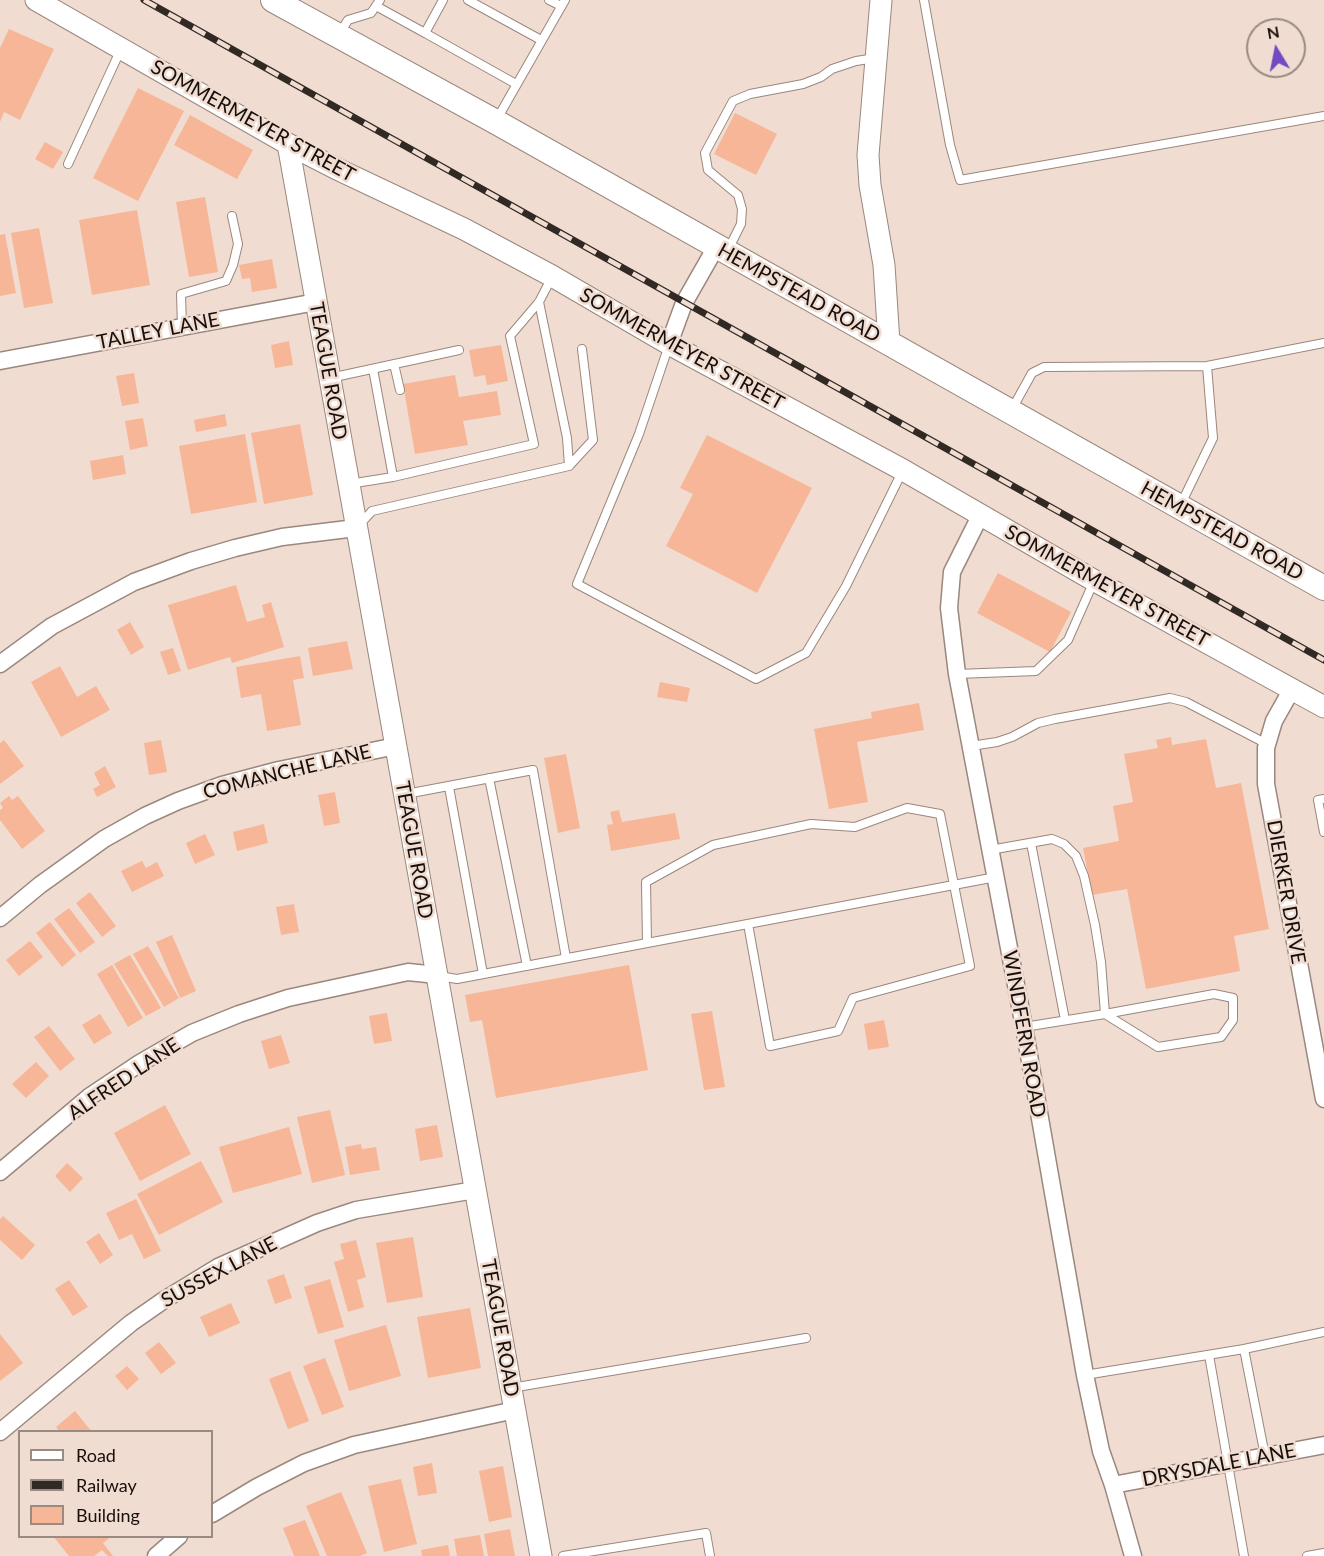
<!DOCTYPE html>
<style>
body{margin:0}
#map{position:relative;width:1324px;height:1556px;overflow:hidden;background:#f1dcd1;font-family:Lato,sans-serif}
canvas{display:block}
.legend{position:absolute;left:18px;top:1430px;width:195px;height:108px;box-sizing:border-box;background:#f1dcd1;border:2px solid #998a82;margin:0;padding:8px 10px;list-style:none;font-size:18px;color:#160f0b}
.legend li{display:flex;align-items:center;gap:12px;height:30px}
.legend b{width:30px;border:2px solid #998a82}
.north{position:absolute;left:1246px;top:18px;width:60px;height:60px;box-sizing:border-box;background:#f1dcd1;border:2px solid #998a82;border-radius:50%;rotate:350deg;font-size:16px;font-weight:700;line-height:24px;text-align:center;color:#160f0b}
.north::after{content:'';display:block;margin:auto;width:21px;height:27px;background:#734ac3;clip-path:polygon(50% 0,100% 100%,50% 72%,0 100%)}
</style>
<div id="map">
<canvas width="1324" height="1556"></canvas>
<ul class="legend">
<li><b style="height:8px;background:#fff"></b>Road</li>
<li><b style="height:8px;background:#312924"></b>Railway</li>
<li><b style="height:16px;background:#f6b697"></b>Building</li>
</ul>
<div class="north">N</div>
</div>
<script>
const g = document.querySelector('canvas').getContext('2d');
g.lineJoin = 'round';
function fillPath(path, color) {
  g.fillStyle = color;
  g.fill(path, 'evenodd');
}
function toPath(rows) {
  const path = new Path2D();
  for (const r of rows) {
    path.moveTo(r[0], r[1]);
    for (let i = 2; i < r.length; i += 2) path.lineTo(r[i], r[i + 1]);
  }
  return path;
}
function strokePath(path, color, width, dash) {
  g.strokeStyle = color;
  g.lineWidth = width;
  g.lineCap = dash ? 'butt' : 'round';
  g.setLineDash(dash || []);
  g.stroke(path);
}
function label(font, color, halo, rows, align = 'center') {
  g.font = font + ' Lato,sans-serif';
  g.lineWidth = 5;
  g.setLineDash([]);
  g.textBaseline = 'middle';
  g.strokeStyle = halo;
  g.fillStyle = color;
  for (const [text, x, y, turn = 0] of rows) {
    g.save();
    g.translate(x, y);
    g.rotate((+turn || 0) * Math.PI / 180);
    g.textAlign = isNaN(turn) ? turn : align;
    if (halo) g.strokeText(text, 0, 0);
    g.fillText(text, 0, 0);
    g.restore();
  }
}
fillPath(toPath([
 [9,29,54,49,20,120,4,112,0,122,0,48],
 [138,88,184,111,138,201,93,178],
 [735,113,777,134,756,175,714,154],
 [190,115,253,150,237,179,174,145],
 [45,142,63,152,53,169,35,159],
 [205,197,218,272,189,277,176,202],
 [137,210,150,285,92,295,79,220],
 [39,228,53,303,24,308,11,233],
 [5,234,16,293,0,296,0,235],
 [272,259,277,288,252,292,250,278,242,279,239,265],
 [289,341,293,365,275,368,271,345],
 [501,345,508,381,487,385,485,375,474,377,469,350],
 [134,373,139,403,122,406,116,376],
 [455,375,459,397,497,391,501,415,463,421,468,445,415,454,403,384],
 [225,414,227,426,196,432,194,420],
 [143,418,148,446,130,450,125,421],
 [300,424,313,495,264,504,251,433],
 [245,434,257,502,191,514,179,446],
 [707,435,812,488,757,593,666,546,693,494,680,488],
 [123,455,126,474,93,480,90,461],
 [998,573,1071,612,1050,652,977,613],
 [236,585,247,622,265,617,262,605,271,602,284,647,232,663,230,657,188,670,168,605],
 [130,622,144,647,131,655,117,630],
 [347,641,353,669,313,676,308,648],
 [173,648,181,671,168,675,160,652],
 [300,656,304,678,293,680,301,725,267,731,261,694,241,698,236,667],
 [60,666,77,697,96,686,110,710,61,737,31,682],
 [660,682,690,688,687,702,657,697],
 [919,703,924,730,857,742,868,802,829,809,814,729,872,718,871,712],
 [1171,737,1172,745,1206,739,1216,788,1241,783,1269,929,1234,936,1240,971,1146,989,1127,889,1092,895,1083,848,1119,841,1113,806,1133,802,1124,754,1158,748,1156,740],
 [4,740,24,766,0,784,0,743],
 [161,740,167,772,149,775,144,743],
 [566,754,580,828,558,833,544,758],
 [105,766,116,787,97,797,93,789,100,785,94,773],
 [335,792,340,823,324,826,318,795],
 [9,796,12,800,18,796,45,831,22,849,0,820,0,810,3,808,0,803],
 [619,810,622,822,675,813,680,839,611,851,607,825,613,824,610,812],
 [264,824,268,843,237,851,233,832],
 [205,834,215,855,195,864,186,843],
 [142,861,146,868,157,862,164,876,132,892,121,871],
 [90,892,116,926,102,937,76,903],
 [294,904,299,932,281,935,276,907],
 [69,908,95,942,80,953,54,919],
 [50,922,76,955,62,967,36,933],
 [172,935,196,991,180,998,156,942],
 [30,941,43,957,19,976,6,960],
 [148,946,179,998,164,1007,133,954],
 [130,955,161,1008,146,1016,114,964],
 [112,965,143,1018,128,1027,97,974],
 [629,965,648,1070,496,1098,482,1020,470,1022,465,995],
 [712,1011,725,1087,704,1090,691,1014],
 [387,1013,392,1041,374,1044,369,1016],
 [100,1014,112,1033,94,1044,82,1025],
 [884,1020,889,1047,868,1050,864,1024],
 [49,1026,75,1059,60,1071,34,1037],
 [281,1035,290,1063,269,1069,261,1041],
 [36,1062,49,1076,26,1098,12,1084],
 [165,1105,191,1154,140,1181,114,1133],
 [330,1110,345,1175,312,1183,297,1117],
 [437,1125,443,1157,420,1161,415,1129],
 [289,1127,302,1174,233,1193,219,1147],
 [361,1144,362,1149,376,1147,380,1170,350,1175,345,1147],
 [201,1161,223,1202,159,1235,137,1194],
 [67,1163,83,1178,70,1192,55,1176],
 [136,1199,161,1251,144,1259,132,1234,119,1240,106,1213],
 [3,1216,35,1245,22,1260,0,1240,0,1219],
 [99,1233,113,1255,100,1264,86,1242],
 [413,1237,423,1297,387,1303,376,1243],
 [356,1240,366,1277,357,1280,364,1307,348,1312,334,1262,344,1259,340,1244],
 [284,1274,292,1298,275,1304,267,1280],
 [330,1279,344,1327,318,1334,304,1287],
 [69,1280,88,1307,73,1316,55,1289],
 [231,1303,240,1323,209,1337,200,1317],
 [470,1308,481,1368,428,1378,417,1317],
 [386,1325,401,1376,349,1391,334,1340],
 [0,1334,23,1363,0,1381],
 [159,1342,176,1363,161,1374,145,1353],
 [325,1358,344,1407,322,1415,303,1366],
 [127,1366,139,1379,127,1390,115,1376],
 [290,1371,309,1421,288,1429,269,1379],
 [75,1411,92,1432,60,1432,56,1427],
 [432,1463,437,1493,418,1496,413,1467],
 [503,1466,512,1517,489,1522,479,1471],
 [401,1479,417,1544,384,1552,368,1486],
 [341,1492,367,1553,360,1556,327,1556,306,1506],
 [305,1520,320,1556,294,1556,283,1528],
 [510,1529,515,1556,488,1556,484,1534],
 [480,1535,484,1556,457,1556,454,1539],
 [53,1536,112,1536,103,1543,113,1556,108,1556,102,1550,94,1556,69,1556],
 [448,1545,450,1556,422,1556,421,1550]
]), '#f6b697');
const service = toPath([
 [443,0,425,33,516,84],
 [468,0,541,40],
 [549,0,561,6],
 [924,0,950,145,960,180,1324,116],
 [376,6,425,33],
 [339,34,348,20,371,13,380,0],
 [497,119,565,0],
 [68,164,121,49],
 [728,250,741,224,742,209,738,195,708,170,705,153,733,101,750,94,803,84,821,77,832,69,856,61,876,58],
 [539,302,567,438,569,466],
 [182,327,181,294,226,281,233,265,238,244,232,216],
 [669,345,639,434,577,584,756,679,806,653,846,586,903,470],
 [394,364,400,390],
 [373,369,393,477],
 [330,378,459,350],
 [1011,411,1032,373,1044,367,1207,366,1324,343],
 [349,484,393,477,534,444,510,336,539,302,552,277],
 [1181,504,1213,438,1207,366],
 [360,524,372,511,569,466,593,440,582,349],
 [957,674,1036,671,1068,640,1094,581],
 [971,746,997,742,1012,737,1038,723,1055,719,1170,698,1186,702,1267,744],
 [489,778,527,966],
 [449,787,483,974],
 [406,794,533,770,566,958],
 [1324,799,1318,800,1324,832],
 [1031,843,1065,1020],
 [990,850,1052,839,1064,844,1076,856,1084,876,1095,925,1101,962,1105,1014,1024,1027],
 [647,943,646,882,713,845,811,824,855,827,907,808,940,814,970,966,853,998,838,1031,770,1046,748,924],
 [439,976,457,979,996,877],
 [1214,994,1233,998,1233,1020,1221,1037,1158,1047,1105,1014,1214,994],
 [1209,1355,1244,1556],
 [1085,1375,1244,1349],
 [511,1388,806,1338],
 [1265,1456,1244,1349,1324,1332],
 [563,1556,706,1533,710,1556],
 [1307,1556,1324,1553]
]);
const minor = toPath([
 [669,344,684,303,716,247],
 [0,361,316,302],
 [981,514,952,572,949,608,957,674,1024,1027,1085,1375,1101,1451,1113,1485,1133,1556],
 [0,664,52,626,134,582,191,561,235,548,282,537,356,528],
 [1292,689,1274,721,1266,748,1266,784,1324,1099],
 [0,918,40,885,104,839,145,816,178,801,222,785,279,770,396,746],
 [0,1172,89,1097,140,1063,192,1033,239,1014,288,998,408,972,437,975],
 [0,1432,131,1323,164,1300,218,1267,317,1223,356,1210,475,1190],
 [1113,1485,1324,1445],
 [212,1514,257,1487,304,1463,354,1445,515,1410],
 [156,1556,179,1536]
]);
const tertiary = toPath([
 [36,0,288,144,335,168,464,229,552,276,669,344,903,470,1095,581,1324,707],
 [881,0,868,155,870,185,884,265,889,343],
 [288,144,541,1556]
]);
const secondary = toPath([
 [273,0,496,122,1324,588]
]);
strokePath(service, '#9a877d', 10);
strokePath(minor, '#9a877d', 19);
strokePath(tertiary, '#9a877d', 23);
strokePath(secondary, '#9a877d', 26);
strokePath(service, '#fff', 8);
strokePath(minor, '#fff', 16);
strokePath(tertiary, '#fff', 21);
strokePath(secondary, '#fff', 24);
const rail = toPath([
 [144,0,1324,660]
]);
strokePath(rail, '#312924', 7);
strokePath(rail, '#f1dcd1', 4.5, [14]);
label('20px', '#160f0b', '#f1dcd1', [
 ["SOMMERMEYER STREET",253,121,29],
 ["HEMPSTEAD ROAD",799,293,29],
 ["TALLEY LANE",158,331,-11],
 ["SOMMERMEYER STREET",682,349,29],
 ["TEAGUE ROAD",328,371,80],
 ["HEMPSTEAD ROAD",1222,531,29],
 ["SOMMERMEYER STREET",1107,586,29],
 ["COMANCHE LANE",287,772,-14],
 ["TEAGUE ROAD",414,850,80],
 ["DIERKER DRIVE",1286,892,80],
 ["WINDFERN ROAD",1024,1034,80],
 ["ALFRED LANE",124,1079,-34],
 ["SUSSEX LANE",219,1272,-28],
 ["TEAGUE ROAD",500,1328,80],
 ["DRYSDALE LANE",1219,1465,-11]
]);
</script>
